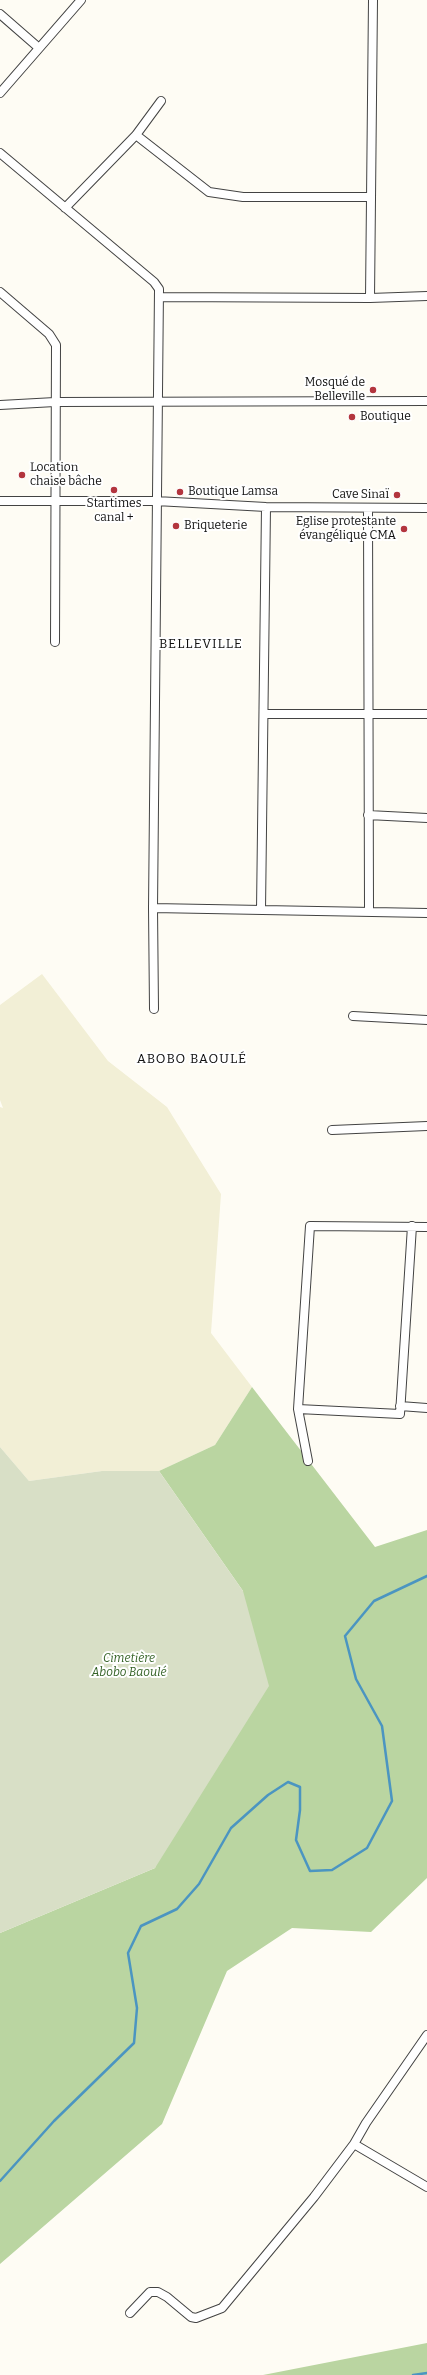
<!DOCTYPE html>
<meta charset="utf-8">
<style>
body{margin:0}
canvas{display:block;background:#fefcf4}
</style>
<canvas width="427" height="2375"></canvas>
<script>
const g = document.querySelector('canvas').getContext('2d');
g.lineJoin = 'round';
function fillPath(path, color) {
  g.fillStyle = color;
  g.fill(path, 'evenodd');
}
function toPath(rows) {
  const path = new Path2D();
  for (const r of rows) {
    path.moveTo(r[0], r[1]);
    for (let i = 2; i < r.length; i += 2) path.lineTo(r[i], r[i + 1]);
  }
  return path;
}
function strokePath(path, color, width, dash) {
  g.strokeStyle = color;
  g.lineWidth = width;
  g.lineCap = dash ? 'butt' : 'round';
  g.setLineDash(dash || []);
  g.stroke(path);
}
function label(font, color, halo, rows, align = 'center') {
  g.font = font + ' Bitter,serif';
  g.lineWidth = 4;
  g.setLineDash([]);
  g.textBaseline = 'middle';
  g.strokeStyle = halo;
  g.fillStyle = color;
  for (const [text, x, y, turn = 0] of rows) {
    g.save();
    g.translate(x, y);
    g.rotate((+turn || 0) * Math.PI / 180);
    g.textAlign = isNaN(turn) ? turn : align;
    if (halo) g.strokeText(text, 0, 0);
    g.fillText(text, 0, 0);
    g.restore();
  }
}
fillPath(toPath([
 [42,974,108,1061,167,1107,221,1194,211,1333,252,1387,215,1445,159,1471,102,1471,29,1481,0,1447,0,1107,3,1108,0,1100,0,1005]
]), '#f2efd6');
fillPath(toPath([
 [252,1387,375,1547,427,1530,427,1878,371,1932,292,1928,227,1971,162,2124,0,2264,0,1933,155,1868,243,1591,159,1471,215,1445],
 [427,2343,427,2375,263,2375]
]), '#bad5a1');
fillPath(toPath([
 [0,1447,29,1481,102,1471,159,1471,243,1591,269,1686,155,1868,0,1933]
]), '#d8dfc6');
strokePath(toPath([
 [0,2181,54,2121,134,2043,137,2008,128,1953,141,1926,177,1909,199,1884,231,1828,268,1795,288,1782,300,1787,300,1810,296,1840,310,1871,332,1870,367,1848,392,1801,382,1726,356,1679,345,1636,374,1601,427,1576],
 [413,2375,427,2373]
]), '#4b95c1', 2.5);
const street = toPath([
 [0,14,39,48],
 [0,93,81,0],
 [136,135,209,192,243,197,371,197],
 [0,153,154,282,159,289,153,908,154,1009],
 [65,208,136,135,161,101],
 [0,292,49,334,56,345,55,642],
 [160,297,370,298,427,296],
 [370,298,373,0],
 [0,405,55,402,427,401],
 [0,501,156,501,266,507,427,508],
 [368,509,369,911],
 [264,714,427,714],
 [368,815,427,818],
 [153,908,427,913],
 [261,910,266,507],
 [353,1016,427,1020],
 [332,1130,427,1126],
 [400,1406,427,1408],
 [298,1409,400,1414,412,1226],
 [308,1461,298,1409,310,1226,427,1227],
 [427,2035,366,2123,354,2144,427,2187],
 [130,2313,150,2292,158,2292,167,2297,191,2317,196,2318,222,2308,314,2197,354,2144]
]);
strokePath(street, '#434343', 10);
strokePath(street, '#fff', 8);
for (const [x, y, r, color] of [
 [373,390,4,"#b3353e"],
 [352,417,4,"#b3353e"],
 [22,475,4,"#b3353e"],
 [114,490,4,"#b3353e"],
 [180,492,4,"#b3353e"],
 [397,495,4,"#b3353e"],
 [176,526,4,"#b3353e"],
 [404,529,4,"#b3353e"]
]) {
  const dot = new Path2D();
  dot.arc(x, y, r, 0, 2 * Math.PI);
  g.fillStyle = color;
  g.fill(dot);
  strokePath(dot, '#fff', 1.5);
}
label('12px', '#101010', '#fff', [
 ["Mosqué de",365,383,"right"],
 ["Belleville",365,397,"right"],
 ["Boutique",360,417],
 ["Location",30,468],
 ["chaise bâche",30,482],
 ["Boutique Lamsa",188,492],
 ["Cave Sinaï",389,495,"right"],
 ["Startimes",114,504,"center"],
 ["canal +",114,518,"center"],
 ["Eglise protestante",396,522,"right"],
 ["évangélique CMA",396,536,"right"],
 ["Briqueterie",184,526]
], 'left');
label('italic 12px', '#346226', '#fff', [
 ["Cimetière",129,1659],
 ["Abobo Baoulé",129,1673]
]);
g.letterSpacing = '1px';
label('13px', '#101010', '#fff', [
 ["BELLEVILLE",201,644],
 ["ABOBO BAOULÉ",192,1059]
]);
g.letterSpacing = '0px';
</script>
